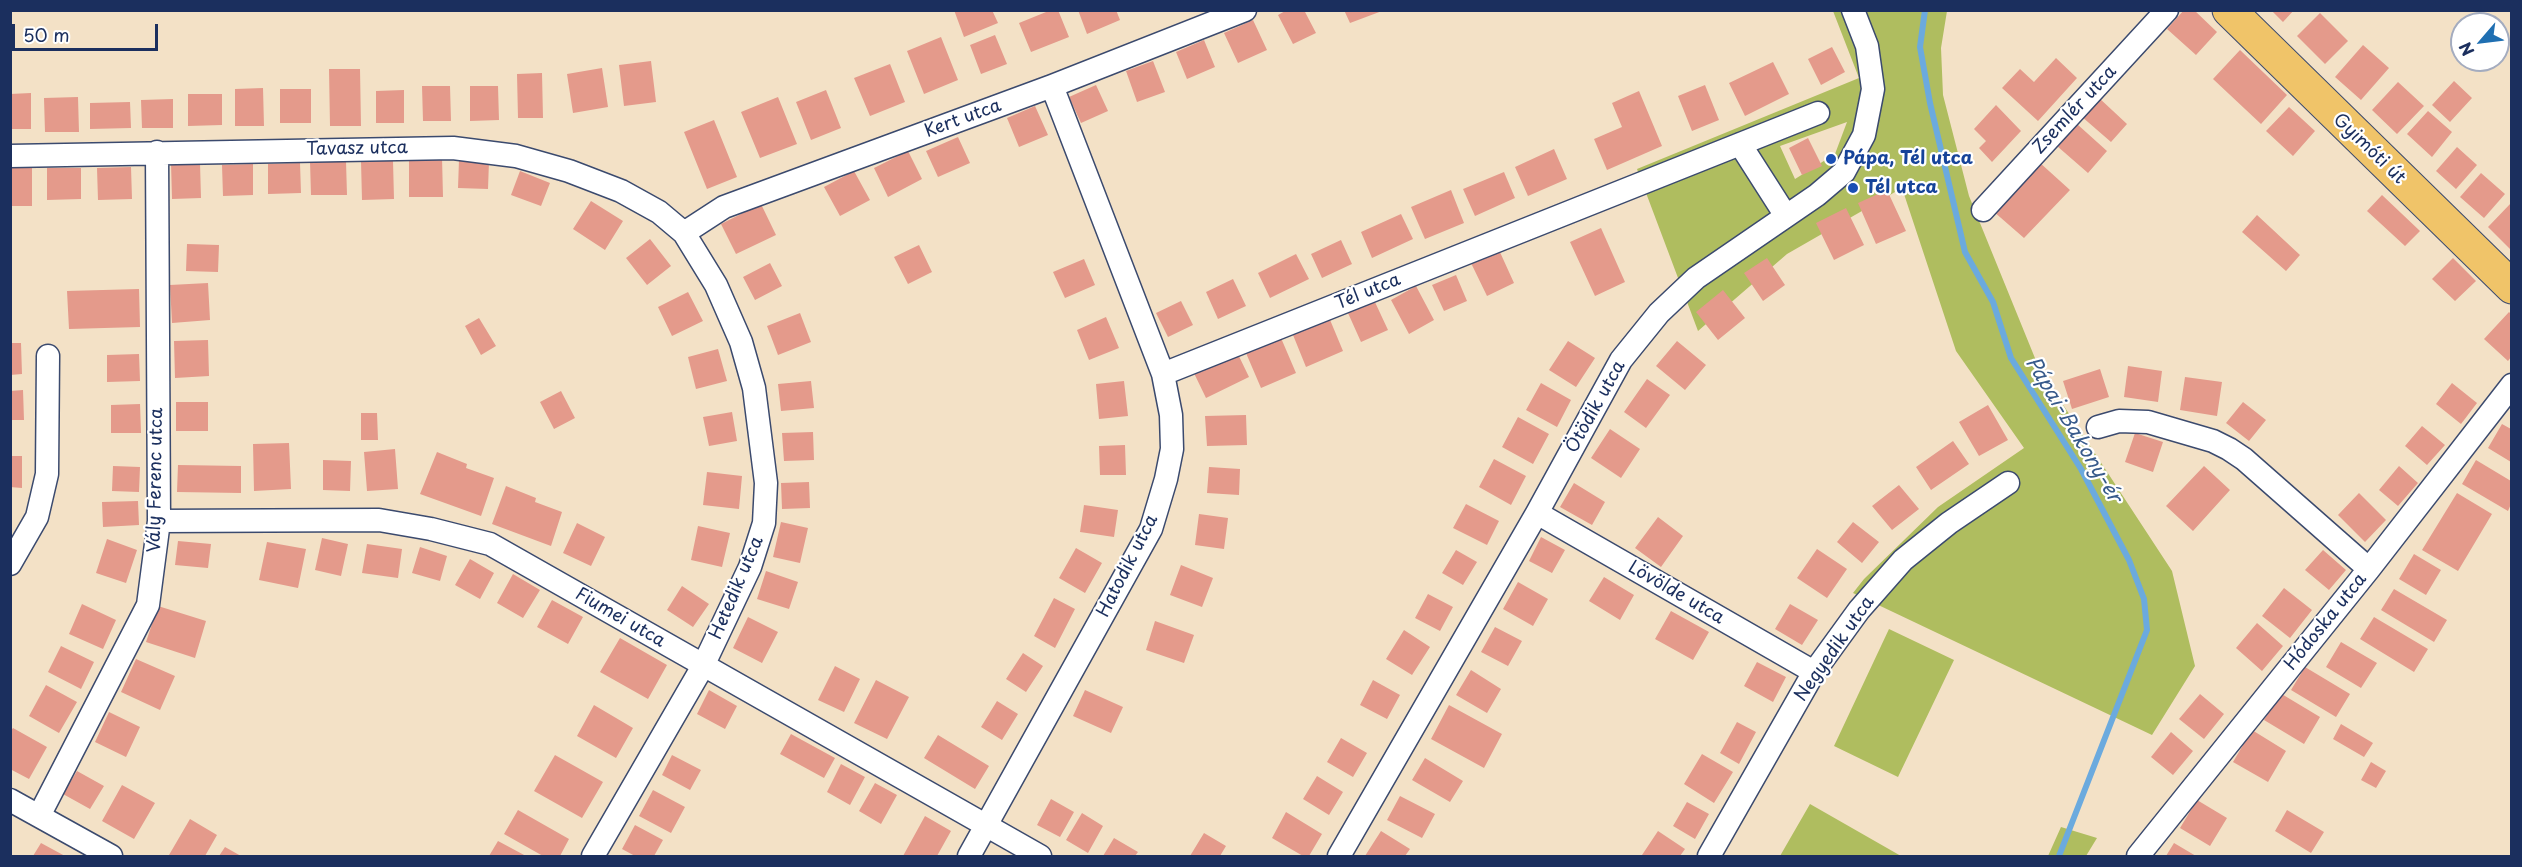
<!DOCTYPE html>
<meta charset="utf-8">
<style>
body{margin:0}
#map{position:relative;width:2522px;height:867px;overflow:hidden;background:#f3e1c6;font-family:"Playpen Sans",sans-serif}
canvas{display:block}
.frame{position:absolute;inset:0;border:12px solid #1b2f5e;pointer-events:none}
.north{position:absolute;left:2450px;top:12px;width:60px;height:60px;box-sizing:border-box;background:#fff;border:2px solid #a4acbf;border-radius:50%;rotate:242deg;font-size:16px;font-weight:700;line-height:24px;text-align:center;color:#1b2f5e}
.north::after{content:'';display:block;margin:auto;width:21px;height:27px;background:#1f6fb2;clip-path:polygon(50% 0,100% 100%,50% 72%,0 100%)}
.scale{position:absolute;left:12px;top:24px;width:146px;height:27px;box-sizing:border-box;border:3px solid #1b2f5e;border-top:0;padding-left:8px;font-size:18px;line-height:21px;white-space:nowrap;color:#1b2f5e;-webkit-text-stroke:4px #fff;paint-order:stroke}
</style>
<div id="map">
<canvas width="2522" height="867"></canvas>
<div class="frame"></div>
<div class="north">N</div>
<div class="scale">50 m</div>
</div>
<script>
const g = document.querySelector('canvas').getContext('2d');
g.lineJoin = 'round';
function fillPath(path, color) {
  g.fillStyle = color;
  g.fill(path, 'evenodd');
}
function toPath(rows) {
  const path = new Path2D();
  for (const r of rows) {
    path.moveTo(r[0], r[1]);
    for (let i = 2; i < r.length; i += 2) path.lineTo(r[i], r[i + 1]);
  }
  return path;
}
function strokePath(path, color, width, dash) {
  g.strokeStyle = color;
  g.lineWidth = width;
  g.lineCap = dash ? 'butt' : 'round';
  g.setLineDash(dash || []);
  g.stroke(path);
}
function label(font, color, halo, rows, align = 'center') {
  g.font = font + ' "Playpen Sans",sans-serif';
  g.lineWidth = 4.5;
  g.setLineDash([]);
  g.textBaseline = 'middle';
  g.strokeStyle = halo;
  g.fillStyle = color;
  for (const [text, x, y, turn = 0] of rows) {
    g.save();
    g.translate(x, y);
    g.rotate((+turn || 0) * Math.PI / 180);
    g.textAlign = isNaN(turn) ? turn : align;
    if (halo) g.strokeText(text, 0, 0);
    g.fillText(text, 0, 0);
    g.restore();
  }
}
fillPath(toPath([
 [1833,11,1947,11,1941,48,1943,95,1969,196,2039,368,2172,571,2195,666,2152,735,1853,593,1864,579,1938,507,2024,448,1956,351,1902,188,1787,254,1698,331,1637,169,1859,78],
 [1847,122,1835,154,1795,179,1780,146],
 [1889,629,1954,660,1898,777,1834,746],
 [1810,804,1901,856,1780,856],
 [2061,827,2097,838,2086,856,2048,856]
]), '#afbd5f');
strokePath(toPath([
 [1925,10,1920,47,1930,103,1965,252,1993,302,2011,358,2081,469,2129,560,2144,599,2147,630,2059,856]
]), '#6baade', 6);
fillPath(toPath([
 [954,10,992,10,998,23,964,37],
 [1051,10,1058,10,1069,37,1031,52,1019,23],
 [1078,10,1116,10,1120,20,1087,34],
 [1287,10,1304,10,1316,33,1293,44,1278,15],
 [1344,10,1382,10,1382,11,1350,23],
 [2184,10,2194,10,2217,32,2196,55,2167,29],
 [2271,10,2294,10,2283,22],
 [2320,13,2348,41,2325,64,2297,36],
 [1253,20,1267,50,1238,63,1224,33],
 [995,35,1007,64,981,74,970,45],
 [941,37,958,80,924,94,907,51],
 [1204,40,1215,67,1187,79,1176,52],
 [2363,45,2389,68,2361,100,2335,77],
 [1832,47,1845,72,1821,85,1808,59],
 [2240,50,2287,95,2261,124,2213,79],
 [2056,58,2077,78,2038,121,2002,88,2020,69,2034,82],
 [651,61,656,102,624,106,619,65],
 [1153,61,1165,92,1137,102,1126,71],
 [1773,62,1789,94,1745,116,1729,83],
 [890,64,905,102,870,116,854,78],
 [602,68,608,107,573,113,567,74],
 [329,69,360,69,361,126,330,126],
 [542,73,543,118,518,118,517,74],
 [2454,81,2472,98,2450,122,2432,105],
 [2398,82,2424,106,2397,134,2372,110],
 [1096,85,1108,111,1081,123,1069,97],
 [1705,85,1719,120,1692,131,1678,96],
 [422,86,450,86,451,121,423,121],
 [470,86,498,86,499,120,470,121],
 [263,88,264,126,235,126,235,89],
 [280,89,311,89,311,123,280,123],
 [404,90,404,123,376,123,376,91],
 [826,90,841,128,811,140,796,102],
 [1639,91,1662,146,1607,170,1594,139,1622,127,1612,103],
 [31,93,31,129,10,129,10,94],
 [188,94,222,94,222,125,188,126],
 [78,97,79,132,45,132,44,98],
 [778,97,797,144,760,158,741,112],
 [2098,97,2127,124,2111,142,2081,116],
 [173,99,173,128,142,128,141,100],
 [130,102,131,128,90,129,90,103],
 [1996,105,2021,131,1992,162,1979,148,1986,141,1974,129],
 [1035,106,1048,135,1019,147,1007,118],
 [2289,107,2315,131,2293,156,2266,131],
 [2428,111,2452,132,2432,157,2407,134],
 [714,120,737,177,707,189,684,132],
 [2077,124,2107,151,2088,173,2057,146],
 [958,137,970,163,938,177,926,151],
 [1808,138,1822,166,1802,175,1789,148],
 [2457,147,2477,165,2456,189,2436,171],
 [1554,149,1567,179,1528,196,1515,167],
 [908,151,922,179,888,197,874,168],
 [442,157,443,197,409,197,409,158],
 [459,160,489,161,488,189,458,188],
 [310,161,346,161,347,195,311,195],
 [361,161,393,161,394,199,362,200],
 [2039,162,2070,190,2024,238,1993,211],
 [171,163,200,163,201,198,172,199],
 [300,163,301,193,268,194,268,164],
 [253,164,253,195,223,196,222,165],
 [10,167,32,167,32,206,10,206],
 [131,167,132,199,98,200,97,168],
 [47,168,81,168,81,199,47,200],
 [520,171,550,183,541,206,511,195],
 [854,171,870,200,840,216,824,187],
 [1504,172,1515,198,1475,216,1463,189],
 [2481,173,2505,194,2484,218,2460,197],
 [1451,190,1464,223,1425,239,1411,207],
 [1887,190,1906,231,1876,244,1858,203],
 [2382,195,2420,231,2405,246,2367,211],
 [591,201,623,221,605,250,573,229],
 [2511,203,2511,250,2488,227],
 [761,204,776,235,736,254,721,224],
 [1846,208,1864,245,1834,260,1816,223],
 [1401,214,1413,239,1372,258,1361,232],
 [2257,215,2300,255,2286,271,2242,232],
 [1601,228,1625,282,1595,296,1570,242],
 [650,239,671,266,647,285,626,258],
 [1341,240,1352,264,1322,278,1311,254],
 [187,244,219,245,218,272,186,271],
 [919,245,932,272,908,284,894,257],
 [1499,250,1514,283,1487,296,1471,263],
 [1296,254,1309,279,1270,298,1258,273],
 [1767,258,1785,285,1763,301,1744,273],
 [2453,258,2476,281,2455,301,2432,279],
 [1084,259,1095,285,1065,298,1053,272],
 [770,263,782,286,755,300,743,277],
 [1456,275,1467,301,1444,311,1432,285],
 [1233,279,1246,306,1218,319,1206,292],
 [208,283,210,320,172,323,170,285],
 [1416,286,1434,320,1409,334,1391,300],
 [139,289,140,327,69,329,67,291],
 [1723,290,1745,318,1718,340,1696,312],
 [688,292,703,321,672,336,658,307],
 [1374,300,1388,330,1361,342,1348,313],
 [1181,301,1193,325,1168,337,1156,313],
 [2509,312,2511,314,2511,357,2508,361,2484,339],
 [800,313,811,342,778,355,767,326],
 [1328,315,1343,351,1306,367,1291,330],
 [1106,317,1119,348,1089,360,1077,330],
 [479,318,496,346,481,355,465,326],
 [1281,338,1296,373,1261,388,1246,353],
 [208,340,209,376,175,378,174,341],
 [1568,341,1595,358,1576,387,1549,370],
 [1677,341,1706,365,1685,390,1656,366],
 [10,343,21,343,22,374,10,375],
 [1235,348,1249,377,1206,398,1192,369],
 [718,349,727,381,696,389,688,357],
 [139,354,140,381,107,382,107,355],
 [2128,366,2162,371,2158,402,2124,397],
 [2100,369,2109,397,2072,409,2063,381],
 [2185,377,2222,382,2217,416,2180,410],
 [1647,379,1670,395,1646,428,1624,412],
 [811,381,814,408,781,411,778,384],
 [1124,381,1128,416,1099,419,1096,384],
 [1541,383,1571,400,1557,427,1526,410],
 [2452,383,2477,403,2461,424,2436,404],
 [23,390,24,420,10,420,10,391],
 [561,391,575,418,554,429,540,402],
 [176,402,208,402,208,431,176,431],
 [2243,402,2266,420,2249,441,2226,423],
 [140,404,141,433,111,433,111,405],
 [1988,405,2008,440,1979,456,1959,422],
 [732,412,737,441,709,446,703,417],
 [361,413,377,413,378,440,361,440],
 [1246,415,1247,445,1207,446,1205,416],
 [1518,417,1549,434,1533,464,1502,447],
 [2502,424,2511,429,2511,462,2488,448],
 [2422,426,2445,445,2427,465,2405,446],
 [1610,429,1640,449,1621,478,1591,458],
 [813,432,814,460,784,461,782,433],
 [2135,433,2163,442,2153,472,2125,462],
 [1953,441,1969,464,1931,490,1916,467],
 [289,443,291,489,254,491,253,444],
 [1125,445,1126,475,1100,475,1099,446],
 [395,449,398,489,367,491,364,452],
 [437,452,467,464,466,468,494,478,481,516,420,494],
 [10,456,22,456,22,488,10,487],
 [1494,459,1526,476,1511,505,1479,487],
 [323,460,351,461,350,491,323,490],
 [2476,460,2511,481,2511,504,2508,511,2462,484],
 [178,465,241,466,241,493,177,492],
 [113,466,140,467,139,492,112,491],
 [2204,466,2230,490,2193,531,2166,506],
 [2399,466,2418,483,2398,506,2379,490],
 [1209,467,1240,469,1239,495,1207,493],
 [707,472,742,476,739,509,703,505],
 [809,482,810,508,782,509,781,483],
 [1574,483,1605,502,1592,525,1560,507],
 [1899,485,1919,509,1892,530,1872,506],
 [506,486,536,498,535,502,562,512,551,546,492,524],
 [2359,493,2386,520,2365,542,2338,515],
 [2457,493,2492,514,2458,571,2422,550],
 [138,501,139,525,103,527,102,502],
 [1466,504,1499,521,1487,545,1453,528],
 [1084,505,1118,510,1114,537,1080,532],
 [1199,514,1228,518,1224,549,1195,545],
 [1658,517,1683,536,1661,567,1635,548],
 [781,522,808,528,800,563,773,557],
 [1853,522,1879,542,1862,563,1837,542],
 [577,523,605,537,591,566,563,553],
 [698,526,730,533,722,567,691,560],
 [1541,537,1565,550,1552,573,1529,561],
 [322,538,348,544,341,576,315,570],
 [107,539,137,550,126,583,96,573],
 [178,541,211,544,208,568,175,565],
 [267,542,306,549,298,588,259,580],
 [367,544,402,549,398,578,362,573],
 [420,547,447,556,440,581,412,573],
 [1076,548,1102,563,1085,593,1059,578],
 [1817,549,1847,569,1827,598,1797,578],
 [1456,550,1477,562,1463,585,1442,573],
 [2323,550,2346,570,2329,590,2305,570],
 [2414,554,2441,570,2426,595,2399,579],
 [470,559,494,573,480,599,455,585],
 [1181,565,1213,578,1202,607,1170,595],
 [766,571,798,582,789,609,757,599],
 [513,574,540,590,523,618,497,603],
 [1604,577,1634,595,1620,620,1589,601],
 [1518,582,1548,599,1533,626,1503,609],
 [682,586,709,604,693,627,667,610],
 [2284,588,2312,610,2290,638,2262,616],
 [2394,589,2447,620,2434,642,2381,610],
 [1428,594,1453,607,1440,631,1415,618],
 [1054,598,1075,609,1055,648,1034,636],
 [552,600,583,617,568,644,537,627],
 [82,604,116,620,103,649,69,634],
 [1790,604,1818,620,1802,645,1775,629],
 [158,606,206,621,195,658,146,642],
 [1671,611,1709,632,1693,660,1655,639],
 [748,617,778,632,762,663,733,648],
 [2374,617,2428,649,2414,672,2360,639],
 [1155,621,1194,635,1184,663,1146,650],
 [2257,623,2283,646,2262,671,2236,648],
 [1495,627,1522,641,1508,666,1481,652],
 [1404,630,1430,647,1412,675,1386,659],
 [620,638,667,665,648,699,600,672],
 [2341,642,2377,663,2361,688,2326,667],
 [61,646,94,662,81,689,48,672],
 [1023,653,1043,666,1026,692,1006,679],
 [136,659,175,676,160,710,121,692],
 [1757,662,1786,677,1773,702,1744,686],
 [835,666,860,679,844,712,818,700],
 [2305,667,2350,694,2336,717,2291,690],
 [1471,670,1501,689,1487,713,1456,695],
 [876,680,909,697,887,739,854,723],
 [1373,680,1400,695,1387,719,1360,705],
 [46,685,77,702,59,733,29,716],
 [709,690,737,706,725,729,697,714],
 [1085,690,1123,707,1111,733,1073,716],
 [2280,693,2320,717,2304,744,2264,720],
 [2200,694,2224,714,2204,739,2179,719],
 [997,701,1018,714,1002,740,981,727],
 [594,705,633,728,616,758,577,736],
 [1449,705,1502,734,1484,768,1431,739],
 [109,712,140,727,126,757,95,742],
 [1737,722,1756,732,1739,764,1720,753],
 [2341,724,2373,743,2364,757,2333,739],
 [13,728,47,747,29,779,10,769,10,732],
 [2252,730,2286,751,2268,782,2233,762],
 [2171,732,2193,751,2173,775,2151,757],
 [791,734,835,758,824,778,780,754],
 [938,735,989,766,975,789,924,758],
 [1341,738,1367,753,1353,777,1327,762],
 [1702,754,1733,772,1714,803,1684,784],
 [555,755,603,782,582,818,534,791],
 [672,755,701,770,690,790,662,775],
 [1425,758,1463,781,1450,802,1412,780],
 [2371,762,2386,771,2376,788,2361,780],
 [841,764,865,777,850,805,827,792],
 [77,771,104,786,90,809,63,794],
 [1317,776,1343,792,1329,815,1303,799],
 [875,783,897,795,881,824,859,811],
 [122,785,155,803,134,839,102,821],
 [653,790,685,807,671,833,639,816],
 [1400,796,1435,814,1422,838,1387,820],
 [1051,799,1074,812,1060,837,1037,825],
 [2197,800,2227,818,2210,846,2180,828],
 [1687,802,1709,814,1695,839,1673,826],
 [518,810,569,839,560,856,543,856,504,834],
 [2287,810,2324,832,2311,853,2275,831],
 [1286,812,1322,834,1309,856,1303,856,1272,838],
 [1082,813,1103,826,1088,853,1066,840],
 [925,816,951,831,937,856,903,856],
 [190,819,217,835,205,856,171,856,169,855],
 [635,825,663,840,654,856,635,856,622,849],
 [1381,831,1410,849,1405,856,1365,856],
 [1658,831,1685,849,1680,856,1642,855],
 [1204,833,1226,846,1220,856,1190,856],
 [1114,838,1138,852,1135,856,1103,856],
 [498,841,526,856,489,856],
 [41,843,65,856,33,856],
 [2174,843,2196,856,2166,856],
 [225,847,241,856,219,856]
]), '#e49a8b');
const minor = toPath([
 [1740,144,1786,216],
 [10,156,453,148,516,156,569,171,621,191,659,212,684,233,716,285,741,342,754,388,766,483,764,523,750,567,703,666,593,856],
 [1983,210,2167,10],
 [684,233,724,207,1052,86,1245,10],
 [1163,374,1818,113],
 [2098,427,2119,421,2148,422,2213,441,2229,449,2244,459,2369,569],
 [1537,513,1814,672],
 [159,521,379,520,431,529,490,544,1040,856],
 [10,564,37,517,47,474,48,356],
 [10,800,111,856],
 [39,816,148,605,159,521,157,152],
 [969,856,1151,529,1166,479,1172,449,1171,415,1163,374,1052,86],
 [1339,856,1537,513,1621,360,1659,313,1696,278,1817,195,1844,172,1864,135,1873,89,1867,46,1853,10],
 [1709,856,1814,672,1859,610,1903,560,1949,523,2008,483],
 [2138,856,2369,569,2512,385]
]);
const primary = toPath([
 [2229,10,2512,287]
]);
strokePath(minor, '#3b4a6e', 25);
strokePath(primary, '#3b4a6e', 35);
strokePath(minor, '#fff', 22);
strokePath(primary, '#f0c469', 33);
for (const [x, y, r, color] of [
 [1831,159,6,"#1a4fb4"],
 [1853,188,6,"#1a4fb4"]
]) {
  const dot = new Path2D();
  dot.arc(x, y, r, 0, 2 * Math.PI);
  g.fillStyle = color;
  g.fill(dot);
  strokePath(dot, '#fff', 2);
}
label('18px', '#1b2f5e', '#fff', [
 ["Zsemlér utca",2075,110,-47],
 ["Kert utca",963,119,-20],
 ["Tavasz utca",357,149,-1],
 ["Gyimóti út",2369,149,44],
 ["Tél utca",1368,292,-22],
 ["Ötödik utca",1596,407,-61],
 ["Vály Ferenc utca",156,480,-89],
 ["Hatodik utca",1128,566,-63],
 ["Hetedik utca",737,588,-67],
 ["Lövölde utca",1676,593,30],
 ["Fiumei utca",620,618,30],
 ["Hódoska utca",2326,622,-51],
 ["Negyedik utca",1835,649,-55]
]);
label('bold 18px', '#164399', '#fff', [
 ["Pápa, Tél utca",1843,159],
 ["Tél utca",1865,188]
], 'left');
label('italic 20px', '#375a8b', '#fff', [
 ["Pápai-Bakony-ér",2073,430,59]
]);
</script>
